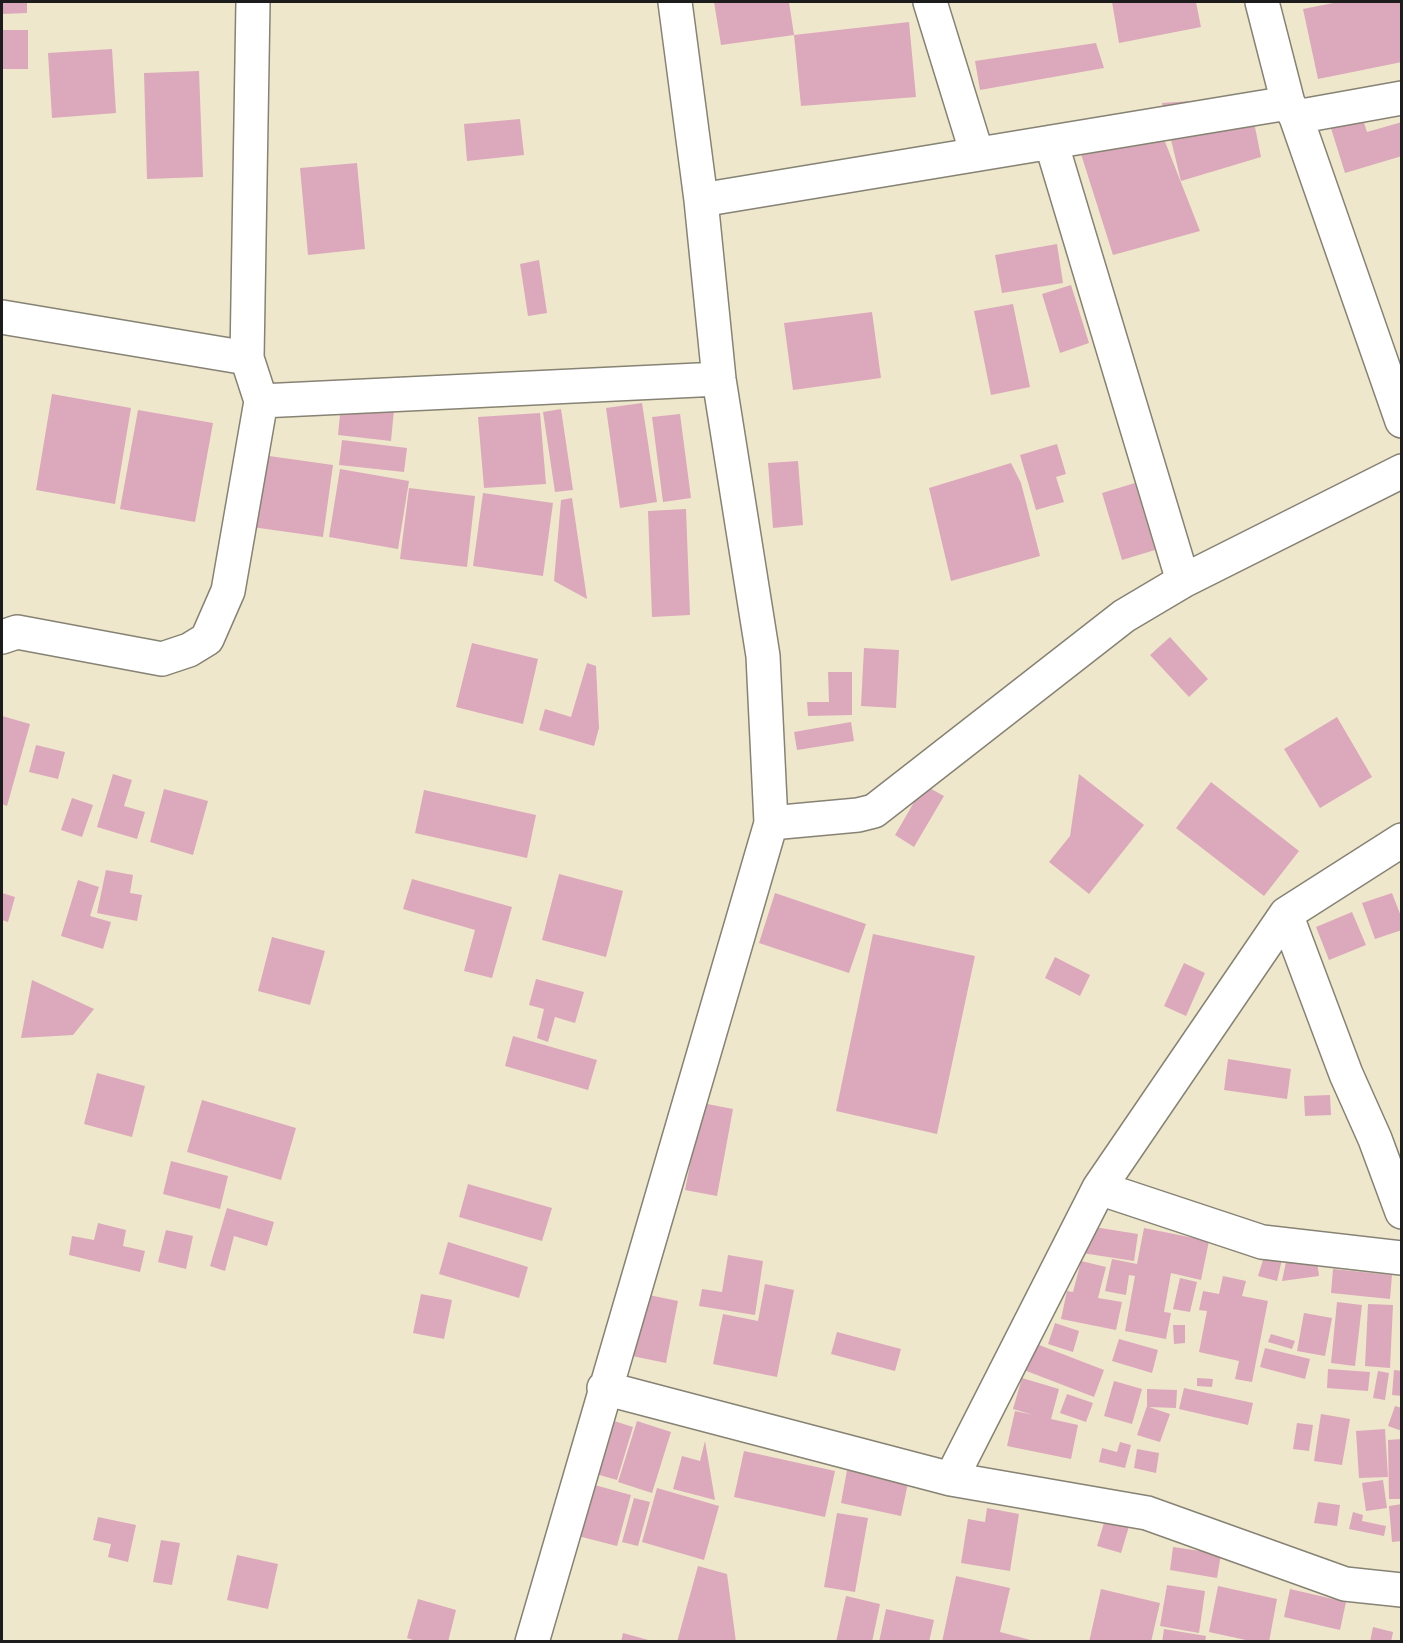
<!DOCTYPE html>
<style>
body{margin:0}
#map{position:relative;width:1403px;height:1643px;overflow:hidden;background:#efe7cb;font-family:Vollkorn,serif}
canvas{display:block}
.frame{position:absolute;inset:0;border:3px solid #1c1c1c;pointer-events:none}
</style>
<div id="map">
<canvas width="1403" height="1643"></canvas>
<div class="frame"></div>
</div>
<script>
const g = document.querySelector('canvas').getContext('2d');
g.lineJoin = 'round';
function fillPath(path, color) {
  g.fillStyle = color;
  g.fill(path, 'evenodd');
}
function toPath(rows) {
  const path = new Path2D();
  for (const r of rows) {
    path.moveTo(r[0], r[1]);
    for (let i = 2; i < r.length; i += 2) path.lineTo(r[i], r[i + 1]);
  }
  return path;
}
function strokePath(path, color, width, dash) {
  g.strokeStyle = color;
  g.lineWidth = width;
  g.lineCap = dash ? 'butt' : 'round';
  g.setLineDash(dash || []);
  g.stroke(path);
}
fillPath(toPath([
 [2,2,27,2,27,13,2,14],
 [714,2,789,2,794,35,909,22,916,97,801,106,794,35,721,45],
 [1112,2,1196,2,1201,27,1119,43],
 [1338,2,1402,2,1402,62,1318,79,1303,9],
 [3,30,28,30,28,69,3,69],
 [1096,43,1104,68,980,90,975,61],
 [112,49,116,113,52,118,48,53],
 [199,71,203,177,147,179,144,73],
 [1249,97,1261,157,1181,181,1162,103],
 [1361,113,1367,132,1402,122,1402,156,1345,173,1329,122],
 [520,119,524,155,467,161,464,124],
 [1162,134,1200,231,1113,255,1081,154],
 [357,163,365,249,308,255,300,168],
 [1057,244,1063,283,1002,293,995,255],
 [539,260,547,313,528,316,520,264],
 [1071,285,1089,343,1060,353,1042,294],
 [1013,304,1030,387,991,395,974,311],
 [872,312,881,378,793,390,784,323],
 [52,394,131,408,115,504,36,490],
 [642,403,657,502,620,508,606,408],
 [341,405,394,410,391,441,338,435],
 [561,409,573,490,555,492,543,412],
 [138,410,213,423,195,522,120,509],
 [540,413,546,484,484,488,478,417],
 [680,414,691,498,663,502,652,417],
 [342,440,407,448,404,472,339,465],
 [1057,444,1066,474,1056,477,1064,502,1036,510,1020,455],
 [262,455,333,465,323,537,252,527],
 [798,461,803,525,773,528,768,463],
 [1011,463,1021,483,1040,556,951,581,929,488],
 [340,469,409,481,398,549,329,537],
 [1135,483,1155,550,1122,560,1102,493],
 [409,488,475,496,467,567,400,559],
 [483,493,553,503,543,576,473,566],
 [572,498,587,599,554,581,561,500],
 [686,509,690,615,652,617,648,511],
 [1170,637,1208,679,1189,697,1150,655],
 [472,643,538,659,523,724,456,707],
 [864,648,899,650,896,708,861,706],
 [587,663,596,666,599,728,594,746,539,730,545,709,571,717],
 [828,672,852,672,852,715,808,716,807,702,829,702],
 [2,716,30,724,7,806,2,804],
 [1337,717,1372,777,1320,808,1284,749],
 [851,722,854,741,797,750,794,732],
 [36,745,65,752,58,779,29,772],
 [113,774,132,780,124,806,145,812,137,839,97,827],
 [1079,774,1144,825,1089,894,1049,862,1070,836],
 [1211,782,1299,851,1264,896,1176,828],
 [924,785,944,796,914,847,895,835],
 [164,789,208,801,193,855,150,842],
 [424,790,536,815,527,858,415,833],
 [72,798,93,805,82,837,61,830],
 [106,870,133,875,130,893,142,895,137,921,97,913],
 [559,874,623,891,606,957,542,940],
 [412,879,512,907,492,978,464,971,475,930,403,909],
 [78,880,99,887,90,916,111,922,103,949,61,936],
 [2,893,15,897,8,922,2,920],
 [775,893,866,924,849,973,759,943],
 [1392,893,1402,919,1402,930,1375,939,1362,903],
 [1352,912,1366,945,1329,960,1316,927],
 [873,934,975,956,937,1134,836,1111],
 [272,937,325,951,310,1005,258,991],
 [1055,957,1090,975,1080,996,1045,978],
 [1184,963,1205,973,1186,1016,1164,1006],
 [536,979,584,992,575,1023,555,1017,548,1042,537,1038,544,1009,529,1005],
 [32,980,94,1009,73,1035,21,1038],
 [513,1036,597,1060,588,1090,505,1066],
 [1228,1059,1291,1069,1287,1099,1224,1090],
 [97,1073,145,1086,132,1137,84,1124],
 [1330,1095,1331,1115,1305,1116,1304,1096],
 [202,1100,296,1128,281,1180,187,1152],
 [702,1103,733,1109,717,1196,685,1190],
 [171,1161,228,1176,220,1209,163,1194],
 [468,1184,552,1208,542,1241,459,1217],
 [227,1208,274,1222,267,1246,234,1236,225,1271,210,1266],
 [98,1223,126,1230,123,1246,145,1251,140,1272,69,1255,72,1236,94,1240],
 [1094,1227,1138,1234,1134,1261,1082,1253],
 [1144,1228,1209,1241,1201,1280,1171,1273,1164,1312,1171,1313,1166,1339,1125,1331,1135,1276,1129,1275,1126,1295,1105,1291,1112,1259,1137,1264],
 [166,1230,193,1236,186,1269,158,1262],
 [448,1242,528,1267,519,1298,439,1274],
 [1284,1251,1277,1281,1258,1276,1263,1260,1249,1252],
 [1316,1253,1319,1276,1282,1281,1287,1257],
 [728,1255,763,1261,755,1315,699,1306,702,1289,722,1292],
 [1081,1261,1106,1267,1098,1298,1122,1302,1116,1330,1061,1319,1067,1291,1073,1292],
 [1333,1269,1392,1275,1390,1299,1331,1293],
 [1223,1276,1246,1281,1242,1296,1268,1301,1252,1382,1235,1379,1239,1361,1199,1352,1207,1311,1199,1310,1203,1291,1219,1294],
 [1180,1278,1197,1282,1190,1312,1173,1309],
 [765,1284,794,1290,777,1377,713,1364,723,1314,758,1321],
 [421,1294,452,1300,444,1339,413,1333],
 [644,1294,678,1301,666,1363,632,1356],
 [1337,1302,1362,1305,1355,1366,1331,1363],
 [1368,1304,1393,1305,1390,1368,1365,1366],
 [1304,1313,1332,1318,1325,1356,1297,1351],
 [1055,1323,1079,1331,1073,1352,1048,1344],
 [1173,1325,1185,1325,1185,1343,1174,1344],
 [837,1332,901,1349,895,1371,831,1354],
 [1271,1334,1295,1341,1292,1349,1268,1342],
 [1119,1339,1158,1350,1152,1373,1112,1361],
 [1034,1343,1104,1370,1094,1397,1024,1370],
 [1265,1348,1310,1359,1305,1379,1260,1367],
 [1328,1369,1370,1372,1368,1391,1327,1388],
 [1394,1370,1402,1371,1402,1396,1392,1395],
 [1378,1371,1389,1373,1385,1400,1373,1398],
 [1022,1378,1059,1389,1051,1419,1078,1425,1071,1459,1007,1446,1015,1411,1033,1415,1013,1409],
 [1197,1378,1213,1379,1212,1387,1197,1386],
 [1114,1381,1142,1389,1132,1424,1104,1416],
 [1184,1388,1253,1403,1248,1425,1179,1409],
 [1147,1389,1177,1390,1176,1408,1149,1407,1170,1414,1160,1442,1137,1435,1147,1406],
 [1067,1394,1093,1403,1086,1422,1060,1413],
 [1395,1406,1402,1408,1402,1431,1388,1426],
 [1321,1414,1350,1419,1342,1465,1314,1461],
 [605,1418,633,1427,617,1480,589,1472],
 [637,1421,671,1432,652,1493,618,1482],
 [1297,1423,1313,1425,1309,1451,1293,1449],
 [1385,1429,1388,1477,1359,1478,1356,1431],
 [1402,1439,1402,1499,1389,1499,1388,1440],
 [705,1441,715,1500,673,1489,682,1456,700,1461],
 [1120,1442,1131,1445,1125,1468,1099,1462,1102,1448,1117,1452],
 [1137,1449,1159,1453,1156,1473,1134,1468],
 [744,1451,835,1471,825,1517,734,1497],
 [847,1470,908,1483,901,1516,841,1503],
 [1383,1480,1387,1508,1366,1511,1362,1483],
 [591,1484,631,1495,617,1546,578,1536],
 [657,1488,719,1506,704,1560,642,1542],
 [634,1498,650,1502,638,1546,622,1542],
 [1318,1502,1340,1505,1337,1526,1314,1523],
 [1402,1504,1402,1541,1392,1542,1389,1506],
 [987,1508,1019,1514,1010,1571,961,1563,968,1519,985,1522],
 [1353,1512,1363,1515,1362,1521,1386,1526,1384,1536,1349,1529],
 [837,1513,868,1518,855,1592,824,1587],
 [1106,1516,1130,1523,1121,1553,1097,1546],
 [98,1517,136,1525,128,1562,108,1557,111,1544,93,1540],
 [161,1540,180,1543,172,1585,153,1582],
 [1173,1547,1221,1554,1217,1578,1170,1570],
 [237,1555,278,1564,268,1609,227,1600],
 [698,1566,727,1574,736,1642,677,1642],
 [956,1576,1010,1588,1000,1632,1038,1642,942,1642],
 [1167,1585,1205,1591,1199,1633,1160,1626],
 [1218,1586,1277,1599,1269,1642,1255,1642,1209,1632],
 [1101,1589,1160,1603,1151,1642,1089,1642],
 [1290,1589,1346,1602,1340,1630,1284,1617],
 [846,1596,880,1604,872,1642,836,1642],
 [418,1599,456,1610,448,1642,419,1642,407,1638],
 [886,1609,934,1620,929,1642,879,1642],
 [1373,1627,1393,1632,1391,1642,1370,1642],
 [1164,1629,1206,1636,1205,1642,1162,1642],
 [623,1633,652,1641,651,1642,621,1642]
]), '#dba9bb');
const street = toPath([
 [930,2,977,154],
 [1262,2,1288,103,1296,117,1402,421],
 [1296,117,1402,98],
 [1051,142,1183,581],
 [701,200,1288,103],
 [2,317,247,358],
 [261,401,719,379],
 [2,637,17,632,162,659,189,650,207,639,228,591,261,401,247,358,253,2],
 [771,823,858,815,874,811,1124,616,1183,581,1402,471],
 [1286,914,1346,1074,1375,1139,1402,1212],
 [1099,1188,1262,1242,1402,1258],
 [604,1388,951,1479,1147,1513,1345,1584,1402,1590],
 [951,1479,1099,1188,1286,914,1402,840],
 [532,1642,771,823,763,656,719,379,701,200,675,2]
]);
strokePath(street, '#868274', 36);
strokePath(street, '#fff', 33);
</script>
